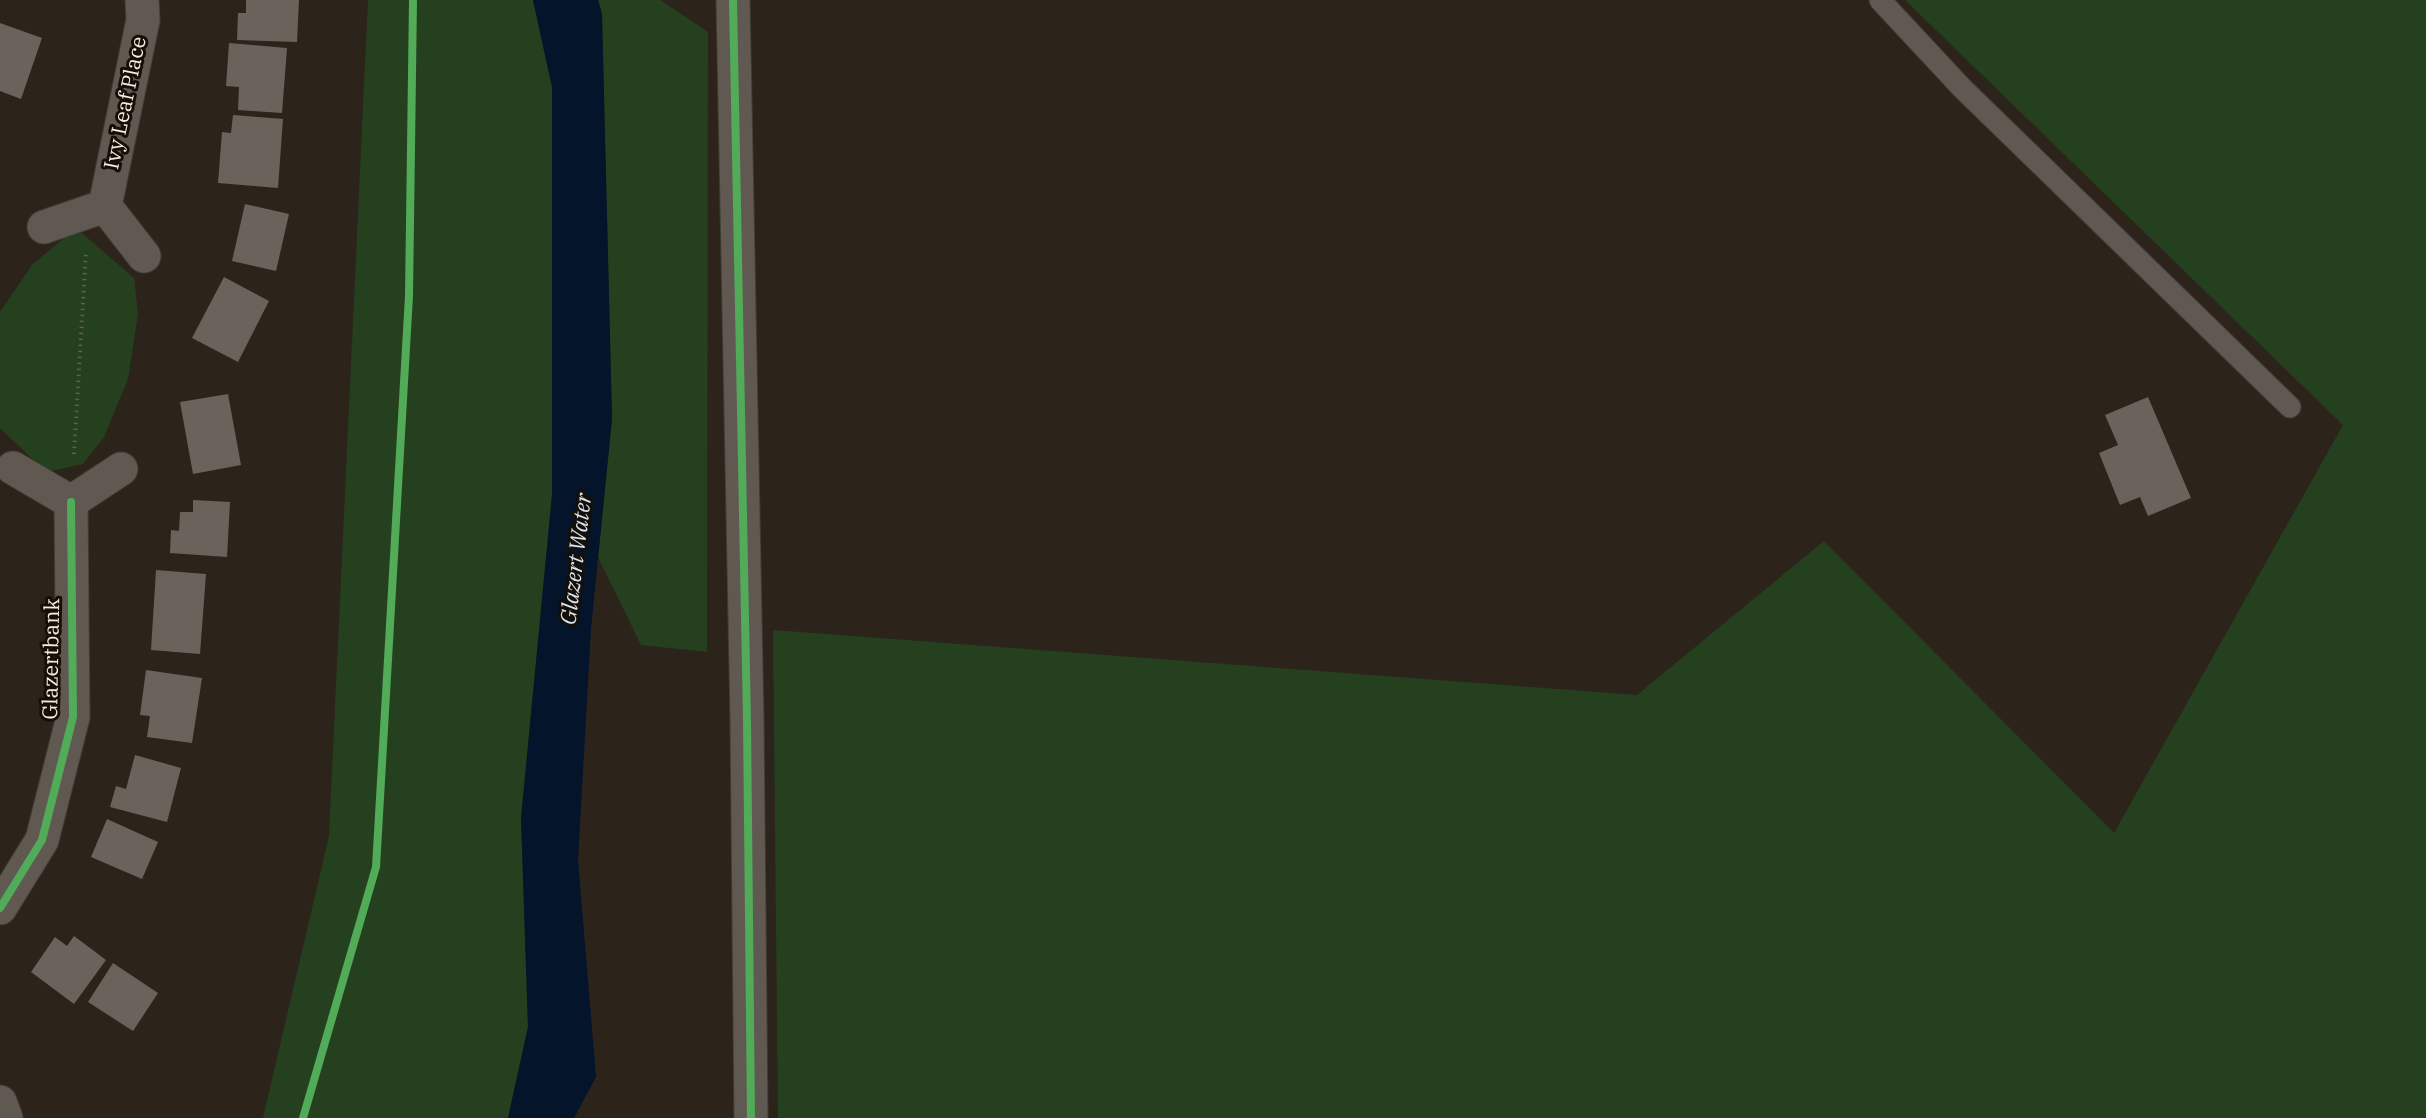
<!DOCTYPE html>
<style>
body{margin:0}
canvas{display:block;background:#2c231b}
</style>
<canvas width="2426" height="1118"></canvas>
<script>
const g = document.querySelector('canvas').getContext('2d');
g.lineJoin = 'round';
function fillPath(path, color) {
  g.fillStyle = color;
  g.fill(path, 'evenodd');
}
function toPath(rows) {
  const path = new Path2D();
  for (const r of rows) {
    path.moveTo(r[0], r[1]);
    for (let i = 2; i < r.length; i += 2) path.lineTo(r[i], r[i + 1]);
  }
  return path;
}
function strokePath(path, color, width, dash) {
  g.strokeStyle = color;
  g.lineWidth = width;
  g.lineCap = dash ? 'butt' : 'round';
  g.setLineDash(dash || []);
  g.stroke(path);
}
function label(font, color, halo, rows, align = 'center') {
  g.font = font + ' "IBM Plex Serif",serif';
  g.lineWidth = 6;
  g.setLineDash([]);
  g.textBaseline = 'middle';
  g.strokeStyle = halo;
  g.fillStyle = color;
  for (const [text, x, y, turn = 0] of rows) {
    g.save();
    g.translate(x, y);
    g.rotate((+turn || 0) * Math.PI / 180);
    g.textAlign = isNaN(turn) ? turn : align;
    if (halo) g.strokeText(text, 0, 0);
    g.fillText(text, 0, 0);
    g.restore();
  }
}
fillPath(toPath([
 [368,0,533,0,552,87,552,495,521,818,528,1027,508,1118,263,1118,329,836],
 [598,0,660,0,708,32,707,652,641,645,598,557,612,419,602,14],
 [1905,0,2426,0,2426,1118,778,1118,773,630,1637,695,1824,541,2114,833,2343,425],
 [76,228,134,278,138,314,128,379,104,437,83,464,46,472,0,428,0,312,32,265]
]), '#24401e');
fillPath(toPath([
 [533,0,598,0,602,14,612,419,591,629,578,860,596,1077,574,1118,508,1118,528,1027,521,818,552,495,552,87]
]), '#04142a');
fillPath(toPath([
 [246,0,299,0,297,42,237,40,238,13,246,13],
 [0,23,42,38,21,99,0,91],
 [229,43,287,48,282,113,238,110,239,87,226,86],
 [233,115,283,119,278,188,218,183,222,132,231,133],
 [245,204,289,214,276,271,232,261],
 [224,277,269,301,238,362,192,338],
 [228,394,241,465,193,474,180,402],
 [2148,397,2191,498,2148,516,2140,497,2120,505,2099,453,2118,445,2105,415],
 [193,500,230,502,227,557,170,553,171,530,179,531,180,512,193,512],
 [156,570,206,574,200,654,151,650],
 [146,670,202,678,192,743,147,737,150,716,140,715],
 [135,755,181,768,167,822,110,807,116,786,126,789],
 [107,819,158,842,142,879,91,857],
 [74,936,106,960,74,1004,31,972,55,937,67,946],
 [113,963,158,993,133,1031,88,1002]
]), '#6b625c');
const service = toPath([
 [1880,0,1962,88,2290,407]
]);
const minor = toPath([
 [733,0,747,720,751,1118],
 [105,206,143,20,142,0],
 [105,206,144,256],
 [44,227,105,206],
 [13,468,71,502],
 [71,502,121,469],
 [0,908,42,840,73,717,71,502],
 [0,1102,6,1118]
]);
strokePath(service, '#453d37', 23);
strokePath(minor, '#453d37', 35);
strokePath(toPath([
 [74,454,86,252]
]), '#625b56', 4, [1.5, 4.5]);
strokePath(service, '#605952', 21);
strokePath(minor, '#605952', 33);
strokePath(toPath([
 [733,0,747,720,751,1118],
 [0,908,42,840,73,717,71,502],
 [303,1118,376,867,409,296,413,0]
]), '#51ab58', 8);
label('21px', '#f7ebe1', '#160f08', [
 ["Ivy Leaf Place",126,103,-78],
 ["Glazertbank",52,659,-89]
]);
label('italic 22px', '#d7e5f4', '#160f08', [
 ["Glazert Water",577,559,-83]
]);
</script>
